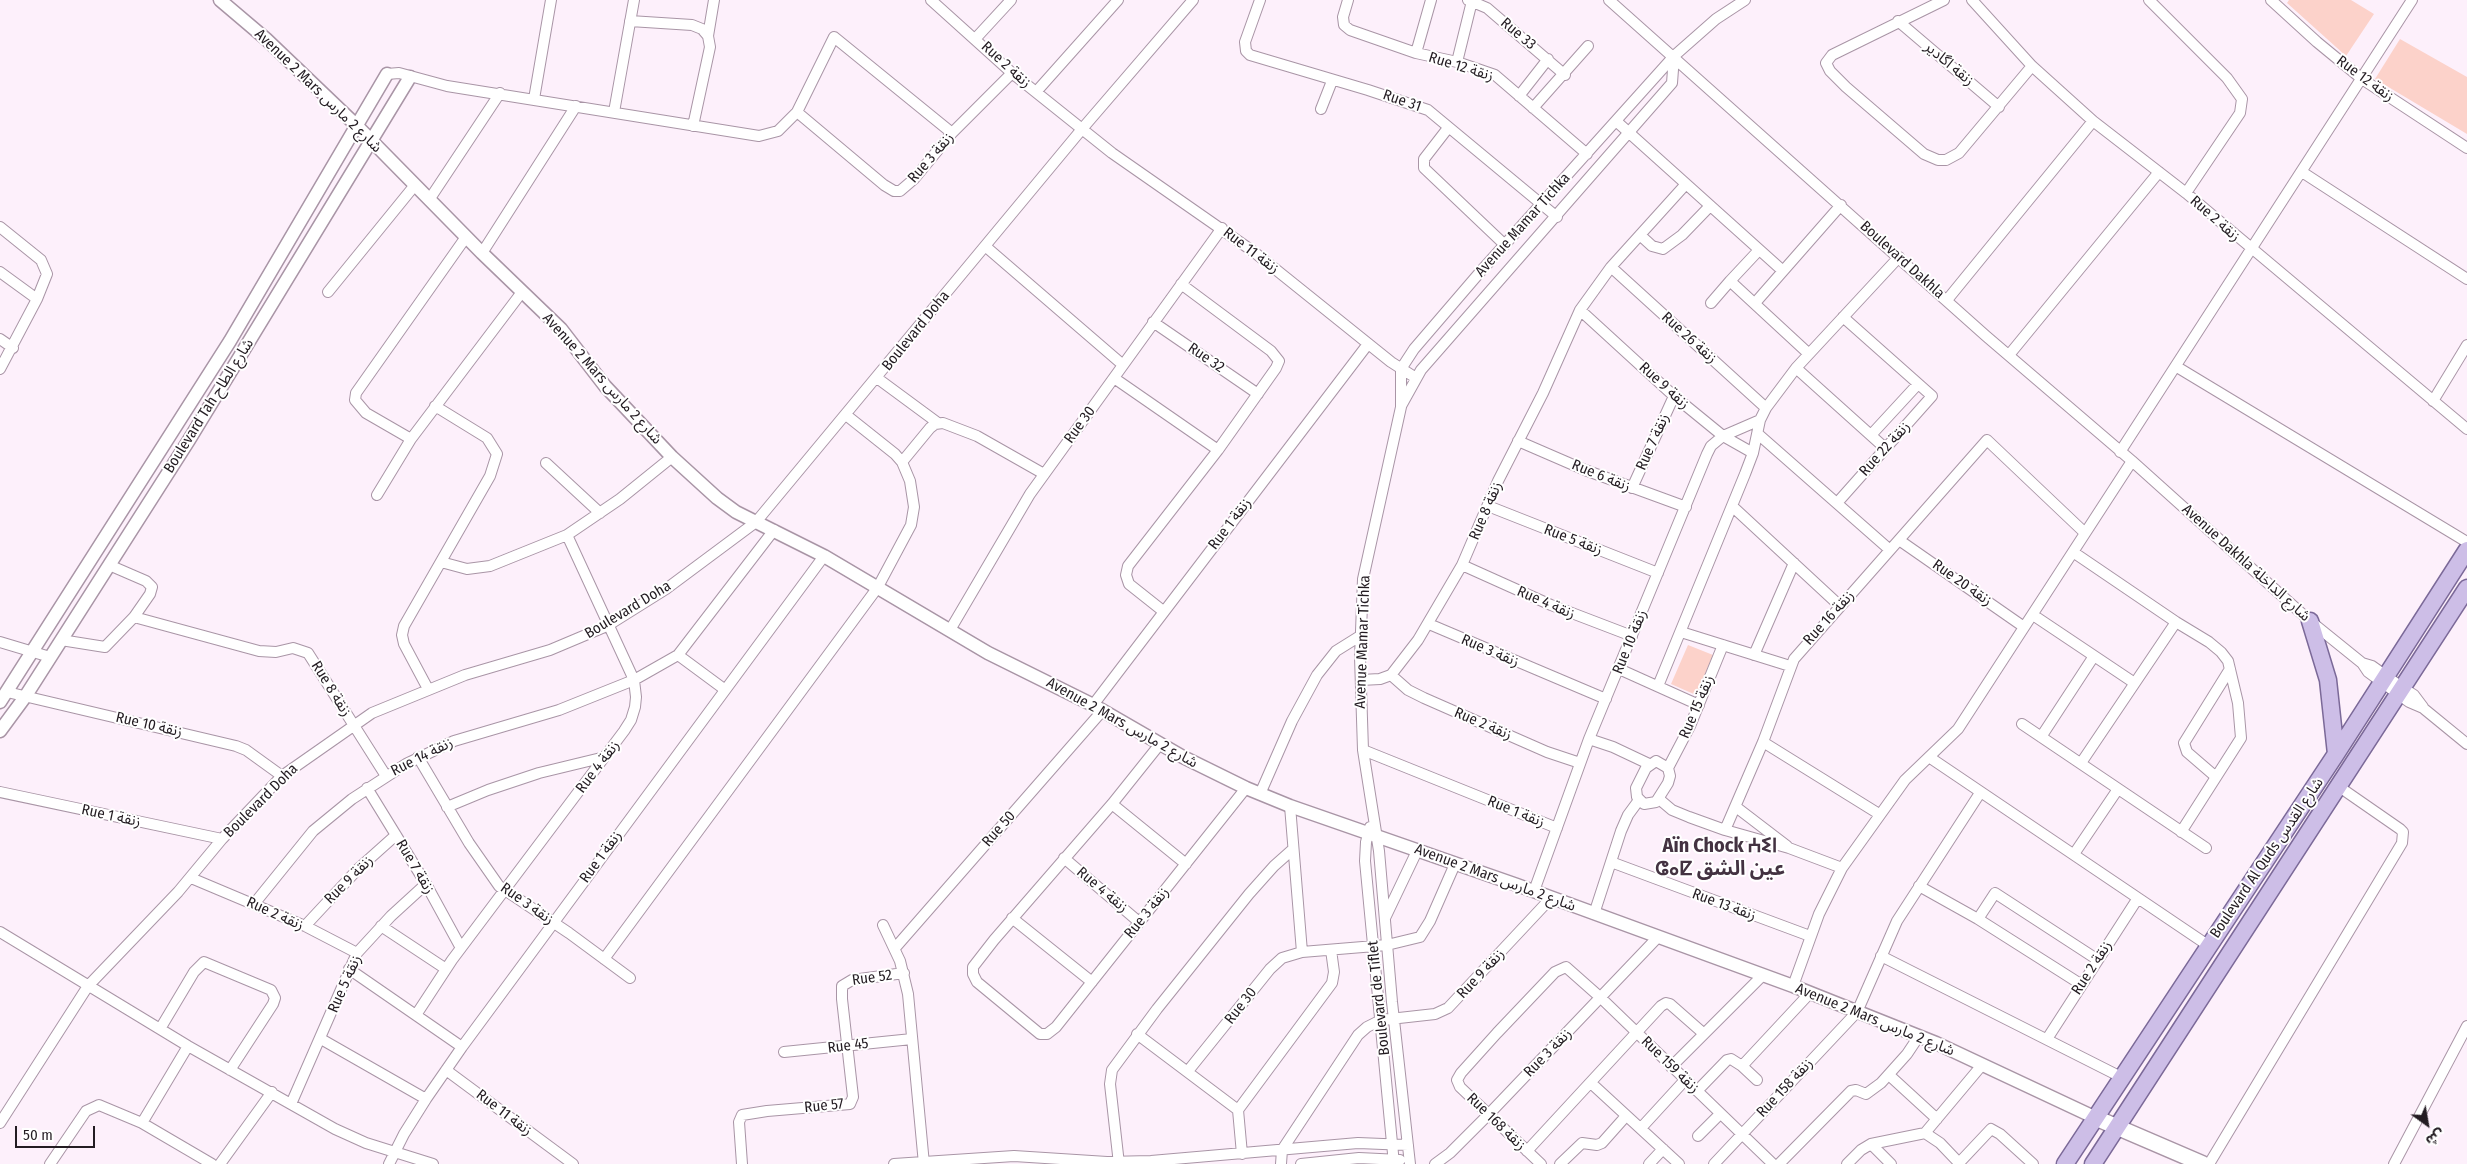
<!DOCTYPE html>
<meta charset="utf-8">
<style>
body{margin:0}
#map{position:relative;width:2467px;height:1164px;overflow:hidden;background:#fdf0fb;font-family:"Fira Sans Condensed","Noto Sans Arabic",sans-serif}
canvas{display:block}
.north{position:absolute;left:2402px;top:1099px;width:50px;height:50px;-webkit-text-stroke:4px #fff;paint-order:stroke;rotate:148deg;font-size:14px;font-weight:700;line-height:20px;text-align:center;color:#231c22}
.north::after{content:'';display:block;margin:auto;width:18px;height:22px;background:#231c22;clip-path:polygon(50% 0,100% 100%,50% 72%,0 100%)}
.scale{position:absolute;left:15px;top:1126px;width:80px;height:22px;box-sizing:border-box;border:2px solid #231c22;border-top:0;padding-left:6px;font-size:15px;line-height:18px;white-space:nowrap;color:#231c22;-webkit-text-stroke:4px #fff;paint-order:stroke}
</style>
<div id="map">
<canvas width="2467" height="1164"></canvas>
<div class="north">ش</div>
<div class="scale">50 m</div>
</div>
<script>
const g = document.querySelector('canvas').getContext('2d');
g.lineJoin = 'round';
function fillPath(path, color) {
  g.fillStyle = color;
  g.fill(path, 'evenodd');
}
function toPath(rows) {
  const path = new Path2D();
  for (const r of rows) {
    path.moveTo(r[0], r[1]);
    for (let i = 2; i < r.length; i += 2) path.lineTo(r[i], r[i + 1]);
  }
  return path;
}
function strokePath(path, color, width, dash) {
  g.strokeStyle = color;
  g.lineWidth = width;
  g.lineCap = dash ? 'butt' : 'round';
  g.setLineDash(dash || []);
  g.stroke(path);
}
function label(font, color, halo, rows, align = 'center') {
  g.font = font + ' "Fira Sans Condensed","Noto Sans Arabic","Noto Sans Tifinagh",sans-serif';
  g.lineWidth = 4;
  g.setLineDash([]);
  g.textBaseline = 'middle';
  g.strokeStyle = halo;
  g.fillStyle = color;
  for (const [text, x, y, turn = 0] of rows) {
    g.save();
    g.translate(x, y);
    g.rotate((+turn || 0) * Math.PI / 180);
    g.textAlign = isNaN(turn) ? turn : align;
    if (halo) g.strokeText(text, 0, 0);
    g.fillText(text, 0, 0);
    g.restore();
  }
}
fillPath(toPath([
 [2289,0,2351,0,2374,14,2346,56,2287,3],
 [2400,39,2467,77,2467,134,2375,79],
 [1688,645,1713,655,1696,695,1671,684]
]), '#fcd2ca');
const minor = toPath([
 [931,0,1012,73,1112,153,1254,252,1391,362,1416,378],
 [1260,0,1245,42,1246,51,1250,55,1368,90,1428,110,1557,217],
 [1348,0,1343,17,1344,25,1350,30,1416,53,1457,62,1495,75,1587,154],
 [1468,0,1487,8,1565,75],
 [1609,0,1986,336,2132,461,2310,621,2362,663,2368,672,2409,702,2423,708,2467,744],
 [1944,0,1832,55,1826,63,1830,71,1846,87,1924,154,1938,160,1946,160,1959,153,2032,66],
 [1972,0,2032,66,2093,121,2186,193,2467,429],
 [2149,0,2227,78,2242,99,2240,113,2186,193],
 [2271,0,2317,42,2362,79,2467,148],
 [630,21,692,25,702,29,708,36,710,47,693,126],
 [1898,21,1999,107],
 [708,36,714,0],
 [976,38,1011,0],
 [1416,53,1431,0],
 [1457,62,1472,1],
 [387,74,399,73,447,86,759,136,778,131,797,112,834,37,952,133],
 [1036,92,1118,0],
 [1519,96,1548,59],
 [534,99,551,0],
 [1533,108,1588,46],
 [1321,109,1332,81],
 [614,112,634,0],
 [797,112,884,185,894,191,900,191,914,179,952,133,1012,73],
 [1616,121,1783,271],
 [1448,128,1424,159,1424,168,1505,245],
 [2302,172,2467,279],
 [429,200,500,93],
 [0,227,41,260,47,274,37,299,0,369],
 [1640,235,1652,246,1663,249,1682,235,1710,206],
 [985,246,1123,365],
 [1759,250,1730,281,1809,354],
 [482,253,576,106],
 [1611,267,1766,408],
 [0,272,37,299],
 [328,292,415,185],
 [1947,300,2093,121],
 [1711,303,1730,281],
 [1755,303,1841,205],
 [1580,310,1674,396,1723,436,1753,453],
 [1153,322,1258,394],
 [0,339,13,348],
 [2009,355,2159,172],
 [2177,367,2467,542],
 [1796,368,1885,448],
 [877,378,938,423],
 [1114,378,1218,450],
 [2433,401,2467,345],
 [1401,406,1421,370,1672,83,1674,56],
 [846,415,895,454,902,462,910,481,914,507,911,525,880,583],
 [1758,434,1890,550],
 [1871,435,1918,384],
 [411,439,366,413,355,400,356,393,466,237],
 [1518,441,1585,470,1686,507],
 [2120,452,2412,0],
 [902,462,930,428,935,424,943,423,977,436,1044,474],
 [546,463,600,513],
 [1632,488,1674,396],
 [377,495,411,439,522,292],
 [1837,503,1932,396,1843,317],
 [1488,506,1658,573],
 [1732,506,1840,606],
 [1899,540,2024,627],
 [2073,552,2176,622,2209,642,2221,652,2228,661,2238,703,2241,738,2181,832],
 [441,562,467,569,490,566,567,535,620,499,672,457],
 [1462,565,1551,605,1632,636],
 [1163,611,1129,584,1126,575,1128,566,1218,450,1276,368,1279,361,1271,351,1181,284],
 [2033,615,2133,682],
 [134,617,259,651,276,652,293,648,308,653,386,776],
 [1429,624,1606,699],
 [950,630,1030,494,1222,228],
 [1681,632,1790,666],
 [61,640,105,647,134,617,150,594,152,587,146,581,109,565],
 [0,642,50,657],
 [678,655,724,689],
 [1754,655,1794,563],
 [2362,663,2372,666,2403,688,2414,695,2423,707],
 [1619,669,1699,705],
 [1391,675,1408,690,1424,698,1547,752,1580,763],
 [1361,680,1380,679,1391,675,1418,640,1462,565,1498,481,1543,393,1580,310,1611,267,1686,184],
 [1658,686,1745,474,1753,453,1760,420,1766,408,1796,368,1899,257],
 [428,689,404,644,402,635,404,626,490,476,497,454,487,438,435,406],
 [7,692,236,746,246,750,282,776],
 [1093,705,1368,344],
 [2022,724,2206,848],
 [2041,737,2094,656],
 [1589,739,1613,747,1649,764],
 [1763,742,1879,814],
 [1160,744,1112,804,994,940,973,967,973,974,977,982,1040,1034,1047,1034,1056,1027,1246,788],
 [1363,750,1557,828],
 [418,757,469,843,499,886,569,933,630,978],
 [1929,757,2209,946],
 [1656,761,1668,768,1670,776,1668,783,1656,802,1644,804,1637,797,1636,788,1646,768,1656,761],
 [2081,763,2176,622],
 [1668,768,1690,726,1723,645],
 [2216,777,2187,752,2184,743,2230,669],
 [367,788,426,884,461,948],
 [0,792,222,839],
 [1260,794,1292,721,1317,675,1336,651,1360,636],
 [1659,799,1672,810,1689,817,1725,830,1789,848,1842,868],
 [1112,804,1186,864],
 [1290,806,1302,952],
 [447,807,488,790,539,773,605,757],
 [1736,807,1787,846],
 [1370,827,1366,842,1365,861,1394,1164],
 [1725,830,1763,742,1794,659,1987,440,2085,533],
 [2074,854,2118,789],
 [1064,858,1139,922],
 [1611,862,1810,936],
 [191,878,305,926,357,953],
 [1919,886,1978,919,2082,985],
 [1534,891,1589,739,1707,454,1711,446,1723,436,1760,420],
 [254,904,313,831,352,799,406,764,454,741,559,710,634,680,567,535],
 [1594,914,1621,831,1628,815,1639,800],
 [1012,918,1092,982],
 [1385,918,1417,851],
 [1978,919,1995,893,2098,960],
 [883,925,900,961,908,994,924,1164],
 [305,926,358,869,396,835],
 [381,926,446,969],
 [0,932,188,1046,335,1129,366,1143,433,1164],
 [895,948,1103,710],
 [1881,956,2123,1078],
 [604,959,878,587],
 [349,969,462,1047],
 [1793,986,1819,914,1842,868,1905,780,1958,729,2132,461],
 [416,1015,452,960,624,731,631,720,635,707,636,697,634,680,678,655,774,530],
 [160,1029,194,972,204,962,271,990,275,998,273,1004,230,1070],
 [1137,1034,1238,1110],
 [321,1039,426,1099],
 [2047,1039,2138,898],
 [784,1052,912,1039],
 [1742,1066,1757,1080],
 [1671,1067,1762,976],
 [446,1070,573,1164],
 [1188,1071,1270,969,1282,958,1302,952,1387,945,1420,937,1430,921,1455,864],
 [1889,1075,1937,1119],
 [1591,1083,1679,1164],
 [1697,1091,1727,1060,1731,1059,1742,1066,1810,993],
 [291,1104,357,953,391,916,426,884],
 [1238,1110,1332,983,1334,972,1331,950],
 [1238,1110,1242,1154],
 [0,1123,88,986,178,892,222,839,282,776,372,713,465,675,550,650,607,626,666,589,756,522,1082,129,1193,0],
 [142,1123,188,1046],
 [1641,1128,1685,1080],
 [1925,1133,1940,1143,1960,1164],
 [1698,1136,1720,1114],
 [1871,1144,1891,1164],
 [1527,1151,1661,1006,1666,1003,1670,1004,1703,1033],
 [1959,1163,1991,1129,2000,1134,2033,1164],
 [50,1164,86,1111,99,1105,142,1123,212,1164],
 [220,1164,272,1092],
 [389,1164,404,1134,426,1099,462,1047,824,556],
 [742,1164,739,1122,742,1115,767,1111,850,1104,853,1097,842,999,842,986,852,980,904,973],
 [894,1164,1014,1156,1107,1162,1151,1161,1358,1143,1408,1145],
 [1119,1164,1110,1084,1112,1070,1157,1009,1249,894,1274,866,1292,850],
 [1281,1164,1282,1150,1358,1035,1367,1027,1381,1020,1435,1014,1448,1008,1551,898],
 [1301,1164,1359,1158,1400,1160],
 [1410,1164,1392,1002,1379,851,1363,750,1360,657,1363,579,1401,407,1401,369,1414,349,1481,271,1674,56,1716,19,1745,0],
 [1435,1164,1450,1153,1489,1114,1658,937],
 [1541,1164,1460,1087,1457,1080,1461,1073,1497,1033,1555,972,1566,967,1601,998,1773,1164],
 [1560,1164,1582,1143,1597,1145,1602,1143,1626,1116],
 [1649,1164,1663,1149],
 [1714,1164,1857,1012,1897,921,1980,793],
 [1779,1164,1851,1091,1856,1090,1866,1094,1881,1083,1907,1054,1919,1036],
 [1847,1164,1861,1150,1871,1144,1925,1133,1982,1065],
 [2209,1164,2402,843,2403,832,2400,829,2338,786],
 [2394,1164,2467,1026]
]);
const tertiary = toPath([
 [220,0,266,39,357,126,482,253,561,329,605,386,672,457,717,498,736,512,824,556,988,653,1093,705,1183,757,1246,788,1290,806,1517,885,1793,986,1936,1043,2096,1118],
 [0,702,230,341,387,74],
 [0,731,25,697,189,440,410,77]
]);
const secondary = toPath([
 [2096,1118,2203,1164]
]);
const primary = toPath([
 [2310,621,2328,680,2336,754],
 [2065,1164,2336,754,2467,550],
 [2093,1164,2467,588]
]);
strokePath(minor, '#a995a6', 12);
strokePath(tertiary, '#a995a6', 15);
strokePath(secondary, '#a995a6', 18);
strokePath(primary, '#7b6998', 19);
strokePath(minor, '#fff', 10);
strokePath(tertiary, '#fff', 12);
strokePath(secondary, '#fff', 15);
strokePath(primary, '#cdbee7', 16);
label('15px', '#231c22', '#fff', [
 ["Rue 33",1518,34,40],
 ["زنقة اگادير",1949,64,40],
 ["Rue 2 زنقة",1006,65,42],
 ["Rue 12 زنقة",1461,67,17],
 ["Rue 12 زنقة",2365,79,36],
 ["Avenue 2 Mars شارع 2 مارس",318,91,44],
 ["Rue 31",1402,101,19],
 ["Rue 3 زنقة",931,158,-49],
 ["Rue 2 زنقة",2215,219,41],
 ["Avenue Mamar Tichka",1523,225,-48],
 ["Rue 11 زنقة",1251,251,37],
 ["Boulevard Dakhla",1902,260,42],
 ["Boulevard Doha",916,331,-51],
 ["Rue 26 زنقة",1689,338,42],
 ["Rue 32",1206,358,34],
 ["Avenue 2 Mars شارع 2 مارس",602,379,48],
 ["Rue 9 زنقة",1664,386,42],
 ["Boulevard Tah شارع الطاح",209,406,-58],
 ["Rue 30",1080,425,-54],
 ["Rue 7 زنقة",1653,442,-66],
 ["Rue 22 زنقة",1885,449,-48],
 ["Rue 6 زنقة",1601,476,22],
 ["Rue 8 زنقة",1486,511,-67],
 ["Rue 1 زنقة",1230,524,-53],
 ["Rue 5 زنقة",1573,540,21],
 ["Avenue Dakhla شارع الداخلة",2246,563,42],
 ["Rue 20 زنقة",1962,583,35],
 ["Rue 4 زنقة",1546,603,23],
 ["Boulevard Doha",628,610,-31],
 ["Rue 16 زنقة",1829,618,-48],
 ["Avenue Mamar Tichka",1363,642,-88],
 ["Rue 10 زنقة",1630,642,-68],
 ["Rue 3 زنقة",1490,651,23],
 ["Rue 8 زنقة",331,689,58],
 ["Rue 15 زنقة",1697,707,-67],
 ["Avenue 2 Mars شارع 2 مارس",1122,723,29],
 ["Rue 2 زنقة",1483,724,23],
 ["Rue 10 زنقة",149,725,13],
 ["Rue 14 زنقة",422,757,-27],
 ["Rue 4 زنقة",598,767,-53],
 ["Boulevard Doha",261,801,-45],
 ["Rue 1 زنقة",1516,812,22],
 ["Rue 1 زنقة",111,816,12],
 ["Rue 50",999,829,-49],
 ["Rue 1 زنقة",601,857,-54],
 ["Boulevard Al Quds شارع القدس",2267,858,-56],
 ["Rue 7 زنقة",415,867,59],
 ["Avenue 2 Mars شارع 2 مارس",1495,878,20],
 ["Rue 9 زنقة",349,880,-45],
 ["Rue 4 زنقة",1102,890,40],
 ["Rue 3 زنقة",527,904,35],
 ["Rue 13 زنقة",1724,905,20],
 ["Rue 3 زنقة",1147,913,-51],
 ["Rue 2 زنقة",275,914,24],
 ["Rue 2 زنقة",2092,968,-57],
 ["Rue 9 زنقة",1481,974,-47],
 ["Rue 52",872,978,-8],
 ["Rue 5 زنقة",345,984,-66],
 ["Boulevard de Tiflet",1379,998,-96],
 ["Rue 30",1241,1006,-52],
 ["Avenue 2 Mars شارع 2 مارس",1875,1020,22],
 ["Rue 45",848,1046,-7],
 ["Rue 3 زنقة",1548,1053,-46],
 ["Rue 159 زنقة",1670,1065,44],
 ["Rue 158 زنقة",1785,1088,-47],
 ["Rue 57",824,1106,-6],
 ["Rue 11 زنقة",504,1113,37],
 ["Rue 168 زنقة",1496,1122,44]
]);
label('bold 20px', '#433241', '#fff', [
 ["Aïn Chock ⵄⵉⵏ",1720,846],
 ["ⵛⴰⵇ عين الشق",1720,869]
]);
</script>
